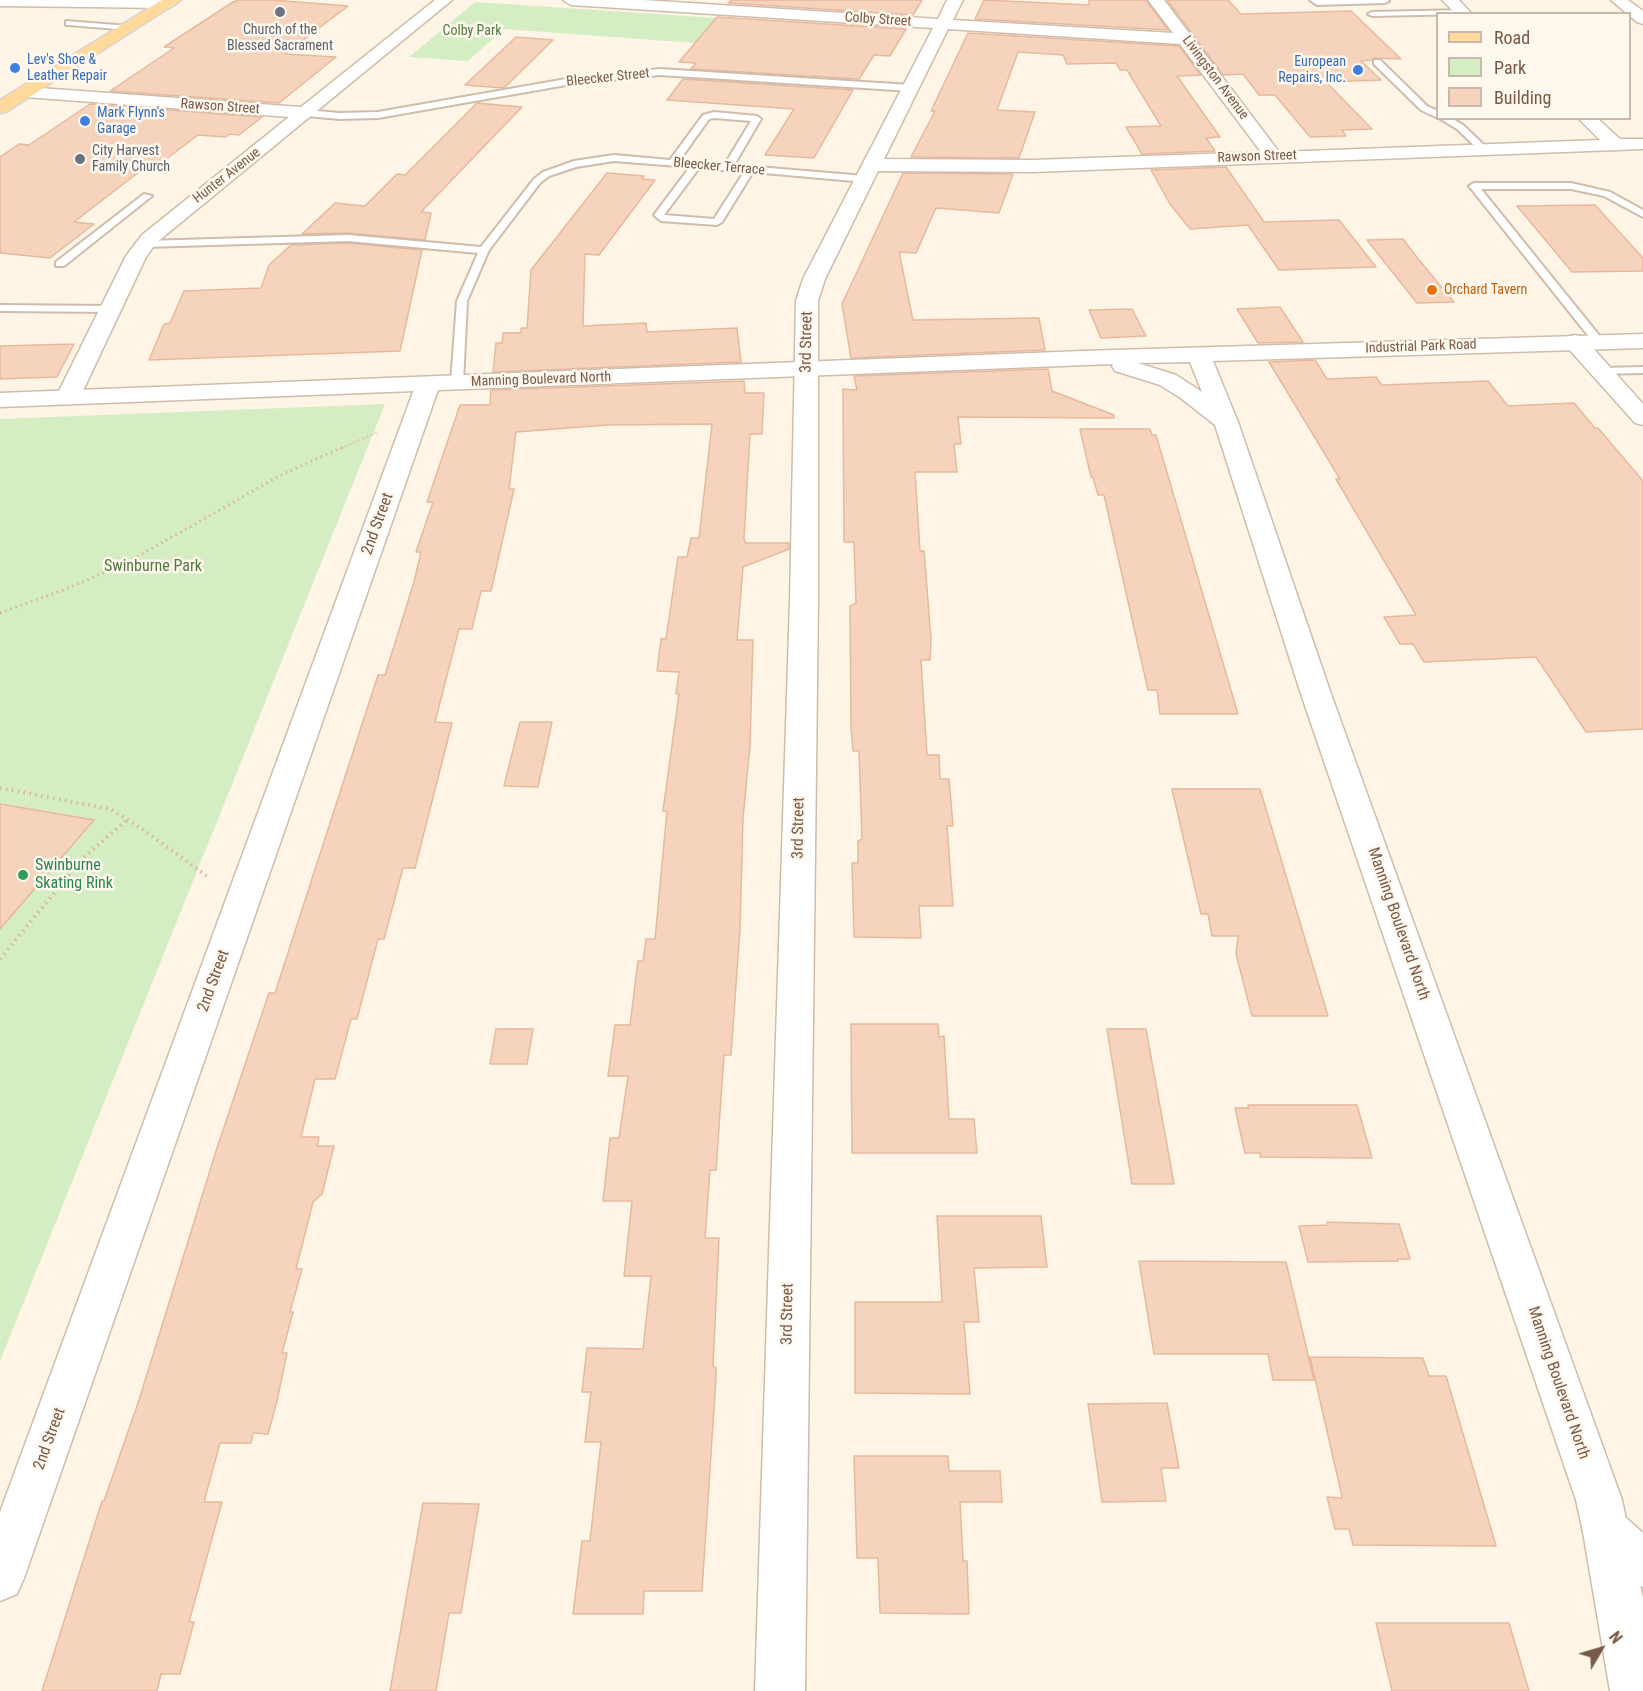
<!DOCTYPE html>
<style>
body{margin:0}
#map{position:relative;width:1643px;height:1691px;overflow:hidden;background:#fef5e6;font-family:"Roboto Condensed",sans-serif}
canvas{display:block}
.legend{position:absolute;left:1436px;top:12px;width:195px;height:108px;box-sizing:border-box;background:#fff8ee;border:2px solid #c9b9ac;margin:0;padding:8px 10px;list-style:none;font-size:18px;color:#795a49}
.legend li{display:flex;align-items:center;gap:12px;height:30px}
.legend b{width:30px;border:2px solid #c9b9ac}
.north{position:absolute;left:1571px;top:1619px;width:60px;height:60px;-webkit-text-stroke:4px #fff8ee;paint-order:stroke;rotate:52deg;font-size:16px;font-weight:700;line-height:24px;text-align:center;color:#795a49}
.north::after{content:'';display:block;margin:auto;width:21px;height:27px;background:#795a49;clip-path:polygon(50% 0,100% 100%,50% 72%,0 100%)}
</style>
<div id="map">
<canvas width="1643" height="1691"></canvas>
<ul class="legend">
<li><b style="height:8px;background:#ffda9c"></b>Road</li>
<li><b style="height:16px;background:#d4edc3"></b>Park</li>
<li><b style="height:16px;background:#f5d3bc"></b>Building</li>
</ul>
<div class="north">N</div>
</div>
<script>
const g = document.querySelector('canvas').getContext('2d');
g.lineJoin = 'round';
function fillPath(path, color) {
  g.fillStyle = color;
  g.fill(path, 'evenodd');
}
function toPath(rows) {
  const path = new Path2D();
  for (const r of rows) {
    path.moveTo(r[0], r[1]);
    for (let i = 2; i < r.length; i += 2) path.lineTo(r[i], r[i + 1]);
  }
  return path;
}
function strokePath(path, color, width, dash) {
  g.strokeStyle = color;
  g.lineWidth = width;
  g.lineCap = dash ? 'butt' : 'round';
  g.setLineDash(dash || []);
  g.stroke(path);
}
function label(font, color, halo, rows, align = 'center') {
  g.font = font + ' "Roboto Condensed",sans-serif';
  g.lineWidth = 5;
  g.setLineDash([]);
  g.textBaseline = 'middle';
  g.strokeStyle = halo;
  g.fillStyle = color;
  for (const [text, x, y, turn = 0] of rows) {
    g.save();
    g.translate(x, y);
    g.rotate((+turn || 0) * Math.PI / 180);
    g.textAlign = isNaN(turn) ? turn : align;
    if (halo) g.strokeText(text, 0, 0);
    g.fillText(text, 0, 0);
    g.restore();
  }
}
fillPath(toPath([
 [475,2,807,24,790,50,504,29,468,61,409,57],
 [385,404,0,1361,0,419]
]), '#d4edc3');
const building = toPath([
 [239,0,272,0,348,6,285,54,336,57,279,103,110,91,174,48,164,47,233,2,239,0],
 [731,0,922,0,913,15,728,3,731,0],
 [984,0,1089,5,1089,0,1146,0,1168,30,975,19,984,0],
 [1167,0,1228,0,1241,14,1351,11,1401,59,1374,58,1372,60,1361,61,1381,80,1326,82,1372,129,1342,130,1346,136,1310,137,1275,95,1259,95,1243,74,1223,75,1167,0],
 [717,17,906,29,890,56,874,55,859,79,691,69,696,63,679,62,717,17],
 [968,33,1179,46,1201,75,1177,76,1220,137,1206,138,1215,151,1142,154,1126,127,1161,126,1127,70,1120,70,1116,63,1067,64,1063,55,1018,52,997,110,1035,112,1019,158,911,157,935,111,931,111,968,33],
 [516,37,553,40,504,88,465,85,516,37],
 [683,79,853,90,814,158,765,155,794,109,667,100,683,79],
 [477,103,522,107,421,212,431,213,425,240,348,233,302,234,335,203,365,206,397,174,405,175,477,103],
 [90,104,262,117,239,135,230,134,226,137,198,135,149,172,139,172,74,222,94,224,50,258,0,253,0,157,19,144,29,145,90,104],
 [1226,167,1264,222,1339,220,1376,267,1279,270,1248,225,1190,229,1170,204,1151,170,1226,167],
 [607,173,644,176,642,179,655,180,599,255,585,254,583,326,646,323,647,332,737,328,741,362,493,372,496,343,502,343,503,333,521,333,521,328,527,328,531,270,607,173],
 [903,173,1013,174,999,213,936,208,916,253,899,252,913,320,1039,318,1045,350,851,358,842,304,903,173],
 [1595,205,1643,258,1643,271,1572,272,1517,206,1595,205],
 [1403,239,1419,260,1454,302,1417,303,1367,240,1403,239],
 [348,243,422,250,400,351,149,360,164,324,170,323,184,291,261,288,269,265,291,245,348,243],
 [1280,307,1303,342,1258,343,1237,309,1280,307],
 [1132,309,1146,336,1101,338,1089,310,1132,309],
 [74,344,57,377,0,379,0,346,74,344],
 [1315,360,1327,379,1376,377,1382,385,1488,381,1508,406,1574,403,1595,428,1598,428,1643,481,1643,729,1586,732,1536,657,1424,662,1413,644,1400,644,1384,617,1416,615,1336,479,1340,479,1269,362,1315,360],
 [1048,369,1052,391,1114,415,1114,418,958,417,961,444,954,444,957,472,915,472,920,551,924,551,931,639,930,660,921,660,927,755,939,755,940,779,949,779,953,826,947,826,953,906,919,906,921,938,854,937,852,863,858,863,858,841,862,839,859,751,853,751,851,727,850,606,856,603,854,542,844,542,843,389,857,390,854,376,1048,369],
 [744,381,745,393,764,393,762,434,750,434,744,538,745,543,789,543,789,549,743,567,737,640,753,640,750,745,743,819,740,929,731,1055,724,1055,716,1170,710,1170,705,1238,719,1238,713,1366,716,1368,716,1378,702,1591,644,1591,643,1614,573,1614,582,1541,590,1541,601,1442,585,1442,591,1392,582,1392,587,1348,643,1349,651,1276,624,1276,632,1201,603,1201,610,1138,619,1138,628,1076,608,1076,615,1025,630,1025,638,961,643,961,646,939,655,939,667,811,663,811,679,694,676,694,679,672,657,671,661,639,666,639,678,557,687,557,691,538,699,538,712,424,607,425,516,432,509,489,514,489,491,591,481,591,472,629,459,629,435,722,452,723,415,868,403,868,384,939,378,939,357,1019,351,1019,335,1079,315,1079,301,1137,319,1137,317,1146,334,1146,322,1194,313,1202,296,1269,302,1269,290,1312,293,1312,282,1353,287,1353,277,1401,268,1434,253,1433,251,1443,220,1443,204,1502,222,1502,189,1622,194,1622,180,1674,161,1674,157,1691,42,1691,102,1501,104,1501,139,1400,216,1151,269,993,275,993,378,675,385,675,414,582,421,552,416,552,433,502,427,502,460,405,490,405,491,390,744,381],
 [1080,429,1150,429,1152,435,1156,435,1238,714,1160,714,1157,690,1148,690,1106,504,1104,495,1098,495,1093,477,1091,477,1080,429],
 [520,722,552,722,538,787,504,786,520,722],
 [1172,789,1260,789,1328,1016,1252,1016,1236,954,1238,936,1212,936,1208,914,1201,914,1172,789],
 [0,804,94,820,0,929,0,804],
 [851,1024,938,1024,939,1037,944,1036,949,1119,974,1119,977,1153,852,1153,851,1024],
 [496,1029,533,1029,527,1064,490,1064,496,1029],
 [1107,1029,1146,1029,1174,1184,1132,1184,1107,1029],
 [1248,1105,1357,1105,1372,1158,1260,1157,1260,1153,1245,1153,1235,1108,1249,1108,1248,1105],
 [937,1216,1041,1216,1047,1267,974,1268,979,1322,964,1322,970,1394,855,1393,855,1302,942,1302,937,1216],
 [1327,1222,1399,1224,1410,1259,1398,1259,1398,1261,1308,1262,1299,1226,1328,1225,1327,1222],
 [1139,1261,1286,1262,1314,1380,1273,1380,1268,1354,1154,1354,1139,1261],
 [1310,1357,1423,1358,1429,1376,1446,1376,1496,1546,1353,1545,1349,1529,1335,1529,1327,1497,1342,1498,1341,1492,1310,1357],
 [1167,1403,1179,1468,1161,1468,1166,1501,1102,1502,1088,1404,1167,1403],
 [854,1456,948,1456,949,1471,1000,1471,1002,1502,960,1502,963,1561,967,1561,969,1614,880,1613,878,1558,857,1558,854,1456],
 [423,1503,479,1504,461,1613,449,1613,436,1691,390,1691,423,1503],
 [1376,1623,1509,1623,1529,1691,1392,1691,1376,1623]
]);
fillPath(building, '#f5d3bc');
strokePath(building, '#e8b99c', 1.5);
const service = toPath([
 [1310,0,1388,0,1389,1,1385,3,1317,5,1310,0],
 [1463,10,1466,14,1372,16,1368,14,1372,12,1463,10],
 [66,21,129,26,133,28,129,30,69,25,66,25,66,21],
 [1374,60,1380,60,1427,106,1438,111,1438,118,1421,110,1374,64,1374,60],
 [660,69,911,85,915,88,911,91,660,75,572,84,378,118,340,119,306,116,302,113,306,110,340,113,378,112,572,78,660,69],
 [714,112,757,116,761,119,734,165,865,176,870,179,865,182,753,172,722,222,717,225,661,221,654,215,690,167,614,161,576,167,549,176,540,183,489,250,467,301,463,383,457,386,451,383,457,301,478,253,348,241,145,247,140,244,145,241,348,235,481,247,534,179,543,172,574,161,614,155,670,160,703,115,714,112],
 [714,118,751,121,725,164,679,161,709,119,714,118],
 [699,168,744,172,714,219,664,215,699,168],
 [1439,118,1451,118,1463,125,1488,149,1480,151,1457,129,1439,118],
 [1571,183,1610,192,1643,210,1643,217,1604,196,1571,189,1481,189,1602,339,1604,341,1598,344,1594,343,1469,186,1474,183,1571,183],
 [144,194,152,196,64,266,56,266,56,262,144,194],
 [0,305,111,306,116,309,111,312,0,311,0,305],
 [1643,367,1643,373,1601,374,1595,371,1601,368,1643,367]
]);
const minor = toPath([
 [0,0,175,0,177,3,169,8,0,6,0,0],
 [435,0,452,0,156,243,146,257,80,397,76,402,68,404,60,402,56,397,126,256,142,235,289,117,26,97,20,96,17,92,20,88,26,87,301,107,435,0],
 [563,0,643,0,938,19,947,0,963,0,953,20,1173,33,1148,0,1164,0,1279,152,1600,140,1578,118,1597,118,1620,139,1643,139,1643,149,1033,172,878,171,825,279,818,301,818,601,805,1691,755,1691,790,601,796,301,803,279,933,28,571,5,563,0],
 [948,29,1180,44,1261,152,1033,160,884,159,948,29],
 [1442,0,1459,0,1472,14,1456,14,1442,0],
 [1575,335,1583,337,1643,404,1643,425,1635,423,1567,347,1564,342,1567,337,1575,335],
 [428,377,436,379,440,384,24,1578,17,1594,0,1601,0,1512,416,384,420,379,428,377],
 [1607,1510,1624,1516,1643,1533,1643,1587,1626,1580,1590,1548,1583,1532,1590,1516,1607,1510]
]);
const tertiary = toPath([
 [1611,0,1628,0,1643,11,1643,24,1637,22,1611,0],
 [1643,334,1643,348,1213,361,1238,422,1331,694,1622,1500,1643,1598,1643,1691,1610,1691,1583,1532,1576,1500,1301,694,1215,425,1182,399,1160,385,1115,371,1112,366,1113,364,0,407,0,393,1083,351,1643,334],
 [1190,362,1202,392,1176,375,1138,363,1190,362]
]);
const primary = toPath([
 [162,0,181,0,6,112,0,113,0,100,162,0]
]);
strokePath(service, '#d0bcab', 4);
strokePath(minor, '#d0bcab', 3);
strokePath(tertiary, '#d0bcab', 3);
strokePath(primary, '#dcd4d0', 3);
strokePath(toPath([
 [340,449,377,432]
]), '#dab69f', 2, [1, 2]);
strokePath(toPath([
 [0,613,71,587,126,563,283,474,343,447]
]), '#dab69f', 3, [1.5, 4]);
strokePath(toPath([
 [0,788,110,809,141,828,208,877],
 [0,959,83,858,128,819]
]), '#dab69f', 4, [1.5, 4.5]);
fillPath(service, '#fff');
fillPath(minor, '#fff');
fillPath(tertiary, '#fff');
fillPath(primary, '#ffda9c');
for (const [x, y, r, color] of [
 [280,12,6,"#6b7280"],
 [15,68,6,"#3f7fe0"],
 [1358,70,6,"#3f7fe0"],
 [85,121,6,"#3f7fe0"],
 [80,159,6,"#6b7280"],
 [1432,290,6,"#e8710a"],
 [23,875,6,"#2e9e5b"]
]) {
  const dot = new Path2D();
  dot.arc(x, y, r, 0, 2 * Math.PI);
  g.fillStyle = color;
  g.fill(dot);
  strokePath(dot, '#fff8ee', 2);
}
label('14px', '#795a49', '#fff8ee', [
 ["Colby Street",878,20,4],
 ["Bleecker Street",608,78,-6],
 ["Livingston Avenue",1215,78,53],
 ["Rawson Street",220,107,4],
 ["Rawson Street",1257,157,-2],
 ["Bleecker Terrace",719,167,5],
 ["Hunter Avenue",227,176,-38],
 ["Industrial Park Road",1421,347,-2],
 ["Manning Boulevard North",541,380,-2]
]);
label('14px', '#5b616d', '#fff8ee', [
 ["Church of the",280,30],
 ["Blessed Sacrament",280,46],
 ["City Harvest",92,151,"left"],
 ["Family Church",92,167,"left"]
]);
label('14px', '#4f7a3d', '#fff8ee', [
 ["Colby Park",472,31]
]);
label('14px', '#366cbe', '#fff8ee', [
 ["Lev's Shoe &",27,60],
 ["Leather Repair",27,76],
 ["European",1346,62,"right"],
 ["Repairs, Inc.",1346,78,"right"],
 ["Mark Flynn's",97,113],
 ["Garage",97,129]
], 'left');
label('14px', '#c56008', '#fff8ee', [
 ["Orchard Tavern",1444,290]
], 'left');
label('16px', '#795a49', '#fff8ee', [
 ["3rd Street",807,342,-89],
 ["2nd Street",378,524,-70],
 ["3rd Street",799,828,-89],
 ["Manning Boulevard North",1398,924,71],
 ["2nd Street",214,981,-70],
 ["3rd Street",788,1314,-89],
 ["Manning Boulevard North",1558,1383,71],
 ["2nd Street",50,1439,-70]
]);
label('16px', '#4f7a3d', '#fff8ee', [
 ["Swinburne Park",153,567]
]);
label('16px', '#27864d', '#fff8ee', [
 ["Swinburne",35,866],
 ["Skating Rink",35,884]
], 'left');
</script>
